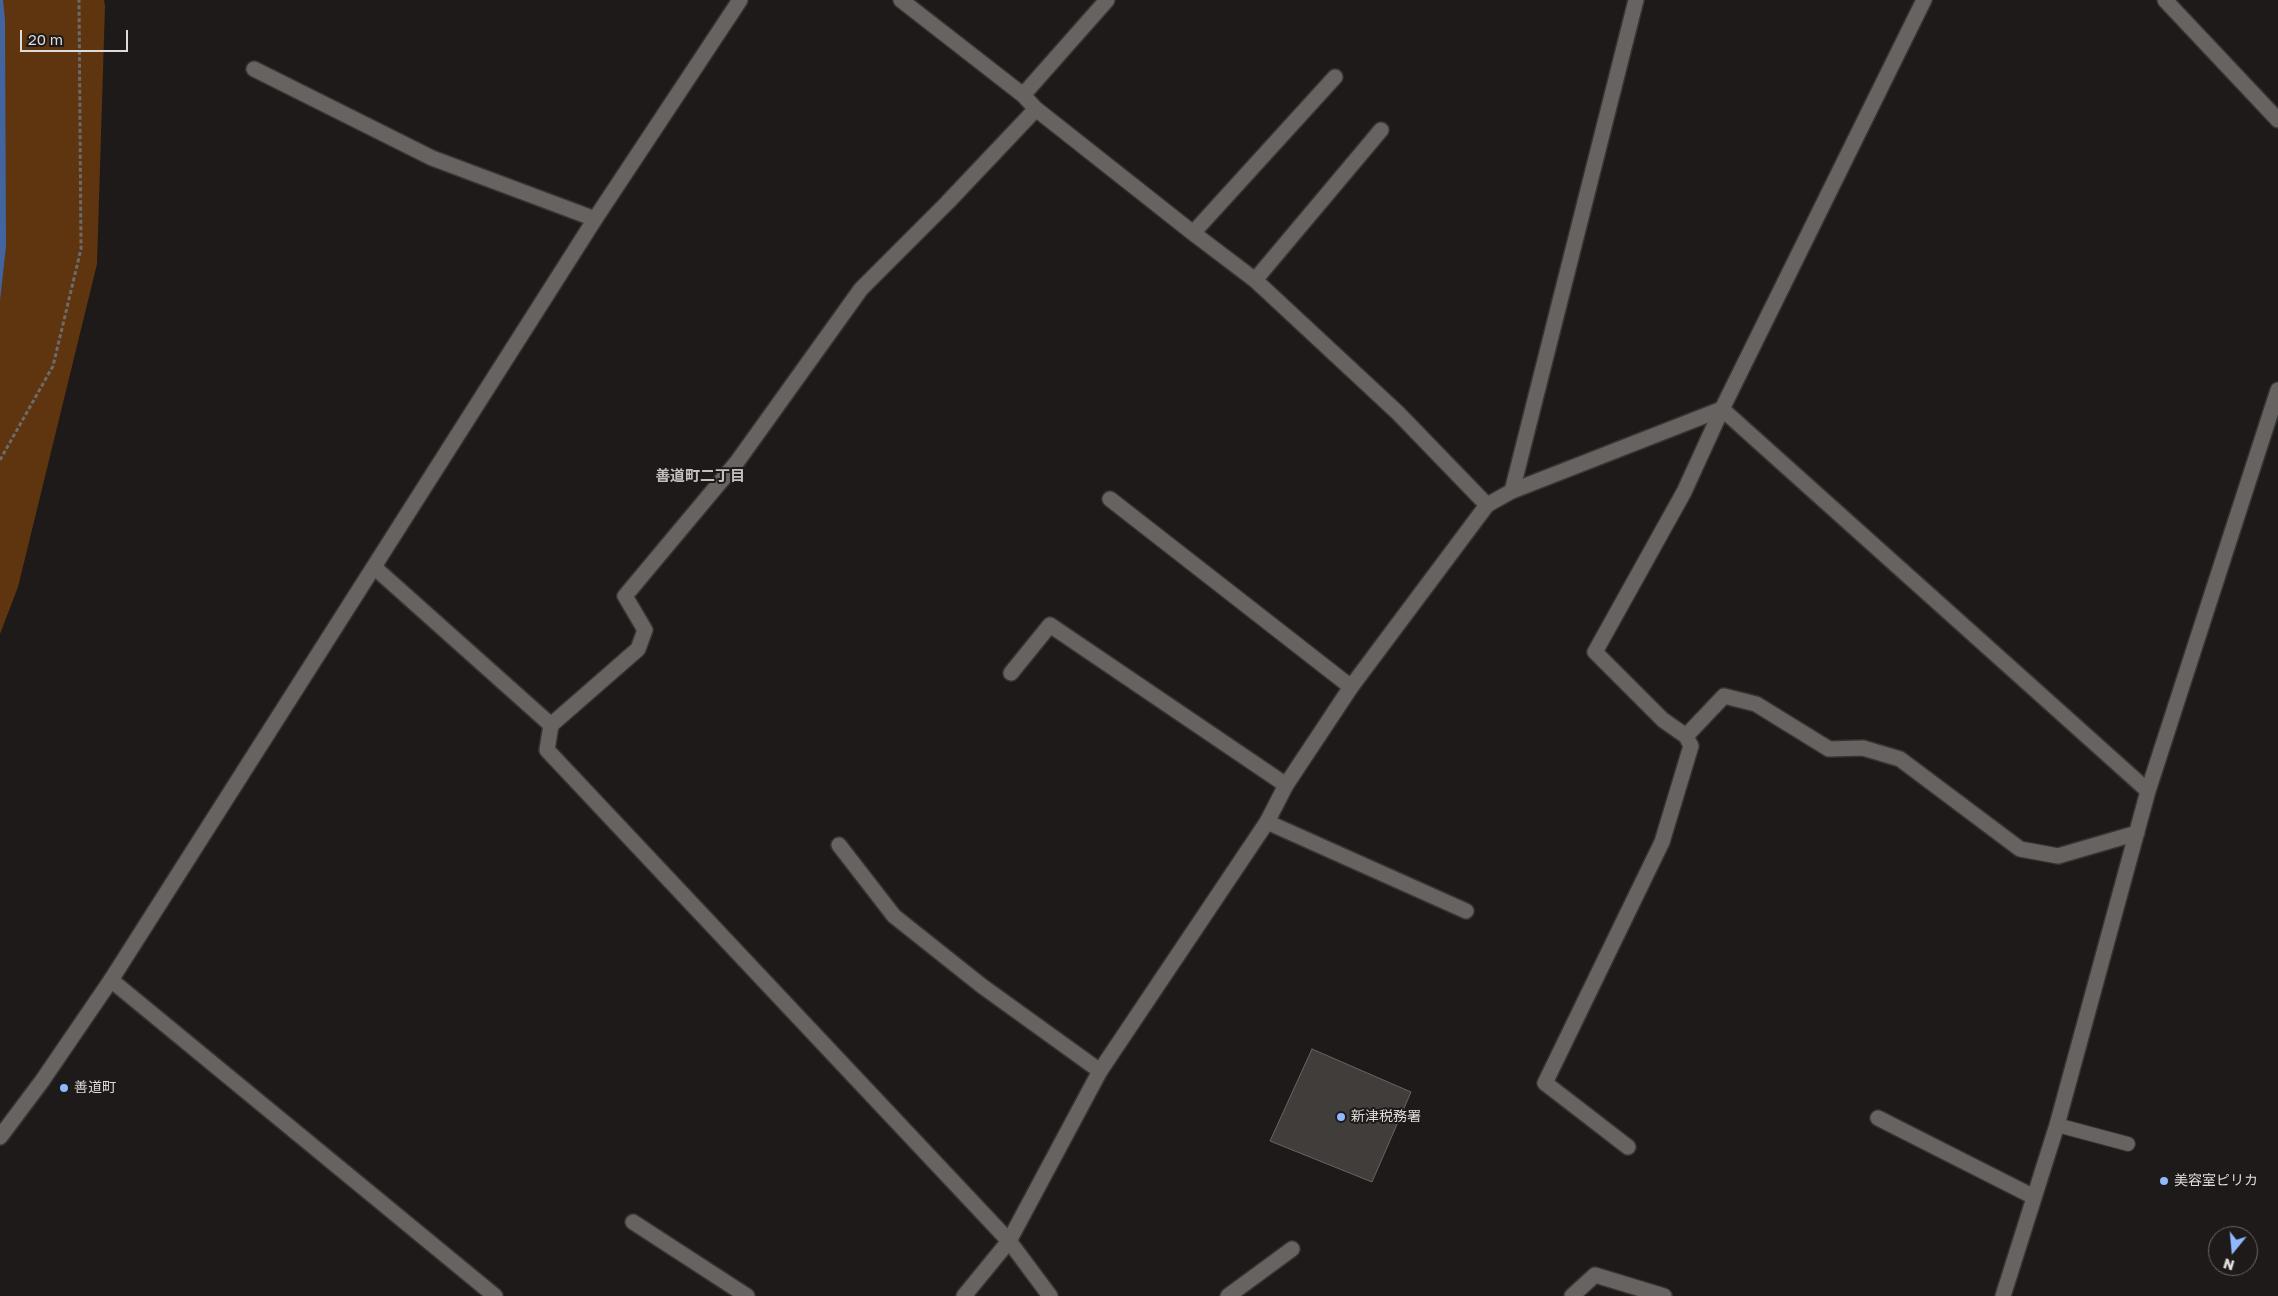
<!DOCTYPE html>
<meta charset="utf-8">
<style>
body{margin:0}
#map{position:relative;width:2278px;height:1296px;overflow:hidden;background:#1d1a19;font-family:"Golos Text",sans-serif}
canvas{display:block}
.north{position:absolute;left:2208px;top:1226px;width:50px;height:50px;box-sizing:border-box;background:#1d1a19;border:1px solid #6a6867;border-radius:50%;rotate:197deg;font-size:14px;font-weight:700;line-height:20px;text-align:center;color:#dedcdb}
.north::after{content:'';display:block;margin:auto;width:18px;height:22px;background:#8fb8fd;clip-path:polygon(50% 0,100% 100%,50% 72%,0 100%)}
.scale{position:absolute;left:20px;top:30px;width:108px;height:22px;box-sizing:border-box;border:2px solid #dedcdb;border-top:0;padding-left:6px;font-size:15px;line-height:18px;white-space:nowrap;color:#dedcdb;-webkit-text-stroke:4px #1d1a19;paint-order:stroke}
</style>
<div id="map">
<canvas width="2278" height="1296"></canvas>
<div class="north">N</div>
<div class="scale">20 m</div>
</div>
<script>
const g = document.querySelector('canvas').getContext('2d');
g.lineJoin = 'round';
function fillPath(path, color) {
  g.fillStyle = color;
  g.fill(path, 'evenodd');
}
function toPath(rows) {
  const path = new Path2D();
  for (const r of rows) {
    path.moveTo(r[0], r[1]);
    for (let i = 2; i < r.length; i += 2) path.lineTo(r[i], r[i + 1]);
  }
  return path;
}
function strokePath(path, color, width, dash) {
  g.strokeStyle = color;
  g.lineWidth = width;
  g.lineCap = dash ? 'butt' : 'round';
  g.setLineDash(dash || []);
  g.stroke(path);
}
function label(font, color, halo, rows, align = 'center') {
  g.font = font + ' "Golos Text","Noto Sans JP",sans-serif';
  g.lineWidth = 4;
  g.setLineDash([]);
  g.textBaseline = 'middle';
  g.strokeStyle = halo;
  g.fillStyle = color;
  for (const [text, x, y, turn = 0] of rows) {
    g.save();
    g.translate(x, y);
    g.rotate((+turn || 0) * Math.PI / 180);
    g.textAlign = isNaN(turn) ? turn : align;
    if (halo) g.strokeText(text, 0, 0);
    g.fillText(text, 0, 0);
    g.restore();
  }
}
fillPath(toPath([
 [0,0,104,0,105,6,97,264,18,587,0,634]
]), '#5e350f');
fillPath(toPath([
 [0,0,3,0,5,20,6,246,0,301]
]), '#4265a0');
const building = toPath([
 [1312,1049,1411,1092,1372,1182,1270,1141,1312,1049]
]);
fillPath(building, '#403d3a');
strokePath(building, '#686562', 1);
const lane = toPath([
 [2057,1125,2128,1144]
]);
const street = toPath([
 [901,0,1023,95,1036,109,1193,233,1255,280,1398,413,1487,505],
 [2165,0,2278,120],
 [254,69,432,158,595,219],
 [1023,95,1107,0],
 [1193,233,1335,77],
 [1255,280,1381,130],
 [1722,409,2148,791],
 [1512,491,1636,0],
 [1110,499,1351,687],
 [374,567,551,725,547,750,1009,1241,1050,1296],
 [1011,673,1050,625,1286,785],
 [551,725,638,649,645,630,625,596,737,462,861,289,947,203,1036,109],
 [1686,736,1724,696,1756,704,1829,749,1863,748,1900,759,2020,849,2058,856,2137,833],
 [1267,822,1466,911],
 [839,845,894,916,982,986,1100,1071],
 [111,980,495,1296],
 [1878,1118,2034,1197],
 [1628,1147,1545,1083,1662,842,1691,746,1686,736,1663,720,1595,652,1684,492,1722,409,1924,0],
 [633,1222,747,1296],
 [1228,1296,1292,1249],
 [1572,1296,1595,1275,1664,1296],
 [2003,1296,2057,1125,2148,791,2278,390]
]);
const secondary = toPath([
 [0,1137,42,1081,111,980,595,219,740,0],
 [964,1296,1009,1241,1100,1071,1267,822,1286,785,1351,687,1487,505,1512,491,1722,409]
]);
strokePath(lane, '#363534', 16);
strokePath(street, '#363534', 18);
strokePath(secondary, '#363534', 18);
strokePath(toPath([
 [0,460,53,366,81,249,79,0]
]), '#6d6b6a', 3, [4, 2.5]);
strokePath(lane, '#676361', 14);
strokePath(street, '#676361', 15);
strokePath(secondary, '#676361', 15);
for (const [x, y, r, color] of [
 [64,1088,5,"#8fb8fd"],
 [1341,1117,5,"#8fb8fd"],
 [2164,1181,5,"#8fb8fd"]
]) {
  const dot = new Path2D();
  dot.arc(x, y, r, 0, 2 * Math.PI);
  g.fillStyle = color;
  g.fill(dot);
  strokePath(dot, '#1d1a19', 2);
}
label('14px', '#dedcdb', '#1d1a19', [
 ["善道町",74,1088],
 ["新津税務署",1351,1117],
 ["美容室ピリカ",2174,1181]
], 'left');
label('bold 15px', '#c3c0bd', '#1d1a19', [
 ["善道町二丁目",700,476]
]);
</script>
